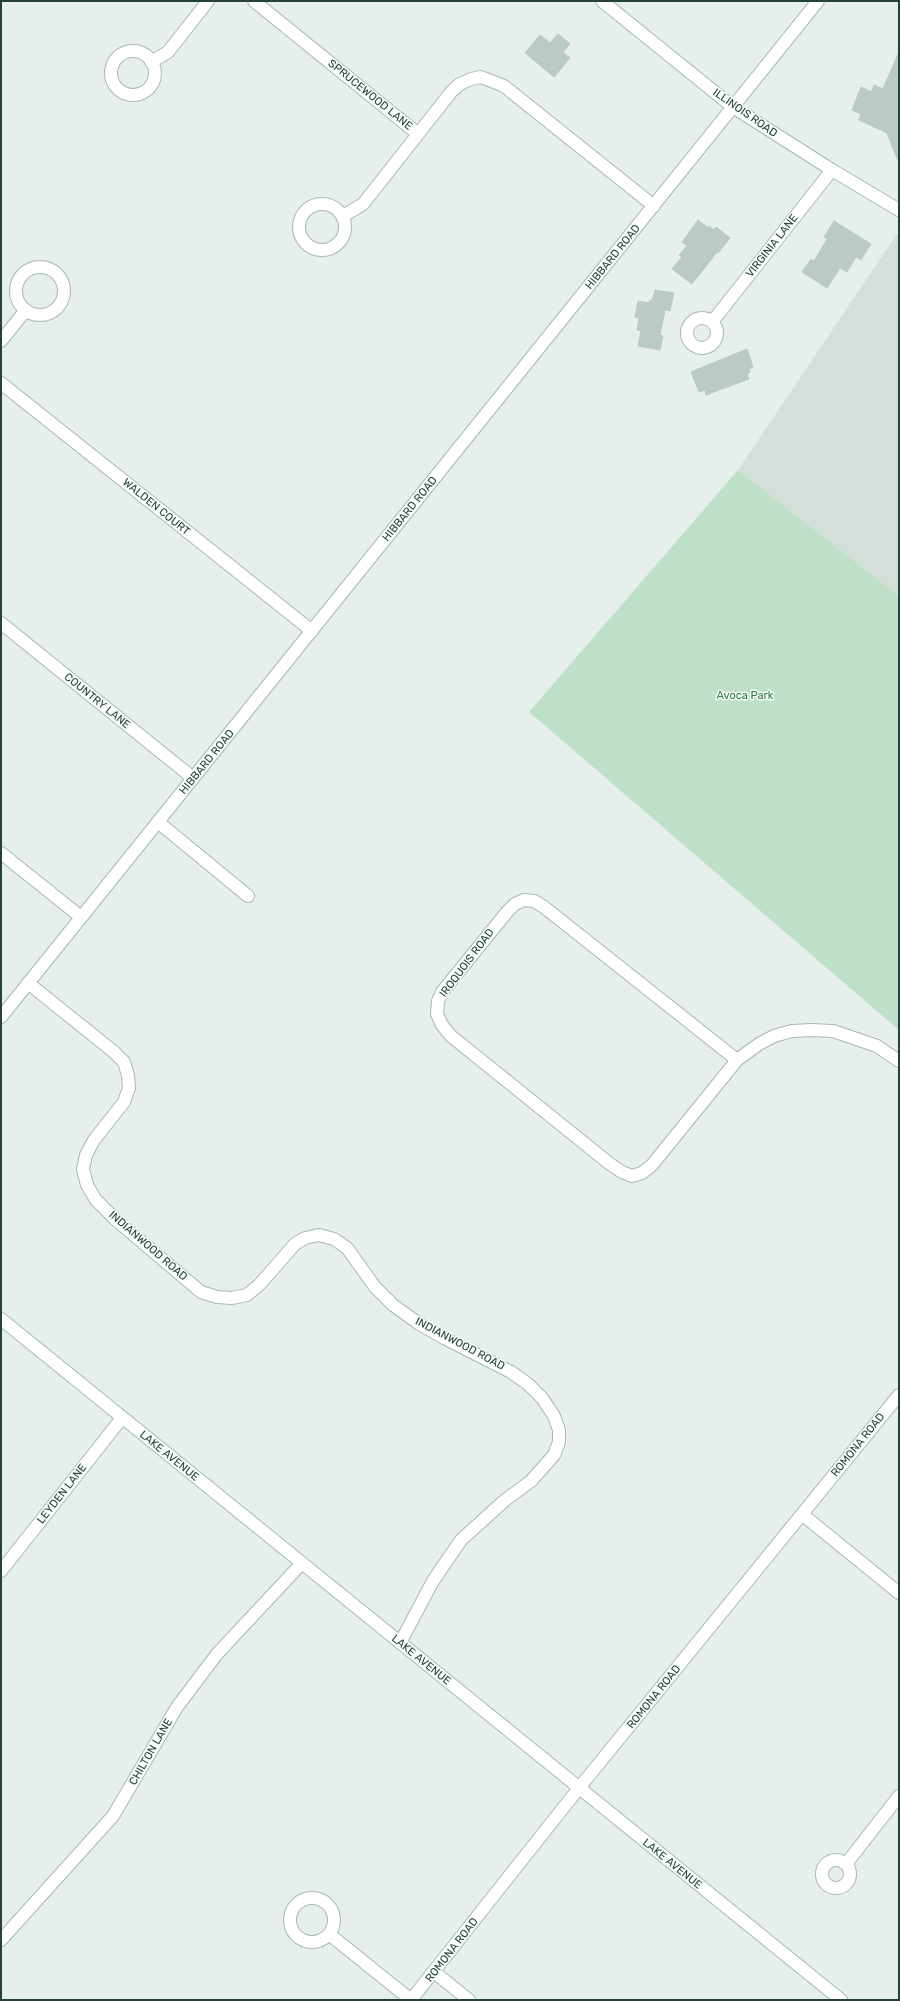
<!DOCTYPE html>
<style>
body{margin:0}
#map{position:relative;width:900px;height:2001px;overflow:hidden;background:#e6efeb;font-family:Rubik,sans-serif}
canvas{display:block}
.frame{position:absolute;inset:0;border:2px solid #24423a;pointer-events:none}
</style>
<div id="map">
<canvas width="900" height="2001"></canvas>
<div class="frame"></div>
</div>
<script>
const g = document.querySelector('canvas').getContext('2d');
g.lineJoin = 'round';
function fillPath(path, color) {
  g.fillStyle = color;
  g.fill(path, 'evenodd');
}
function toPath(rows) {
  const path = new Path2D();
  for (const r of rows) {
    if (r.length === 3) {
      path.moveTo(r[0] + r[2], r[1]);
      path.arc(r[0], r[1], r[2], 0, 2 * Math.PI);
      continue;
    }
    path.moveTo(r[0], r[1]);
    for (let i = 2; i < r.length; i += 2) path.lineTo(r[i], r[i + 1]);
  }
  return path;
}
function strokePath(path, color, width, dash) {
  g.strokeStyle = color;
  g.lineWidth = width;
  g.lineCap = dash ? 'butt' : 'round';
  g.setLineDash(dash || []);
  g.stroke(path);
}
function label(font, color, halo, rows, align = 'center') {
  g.font = font + ' Rubik,sans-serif';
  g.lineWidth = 3;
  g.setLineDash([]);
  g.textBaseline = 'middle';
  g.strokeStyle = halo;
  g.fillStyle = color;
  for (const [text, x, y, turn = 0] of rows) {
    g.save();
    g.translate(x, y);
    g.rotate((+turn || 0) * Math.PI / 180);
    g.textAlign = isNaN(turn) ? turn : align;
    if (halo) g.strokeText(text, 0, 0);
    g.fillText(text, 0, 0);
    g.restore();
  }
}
fillPath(toPath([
 [899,231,899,596,738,470]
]), '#d4dfda');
fillPath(toPath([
 [738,470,899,596,899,1030,529,712]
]), '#bfe0c8');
const building = toPath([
 [558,34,570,44,563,52,570,58,554,77,525,53,540,35,550,43,558,34],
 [899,52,899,161,898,161,887,133,859,120,861,114,852,110,861,87,871,92,874,85,883,89,899,52],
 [698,220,708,228,709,226,714,230,716,227,730,238,718,253,717,252,692,284,672,269,682,257,679,255,687,246,682,242,698,220],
 [834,221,871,244,861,260,856,257,847,272,840,268,827,288,802,272,811,259,814,261,827,239,824,237,834,221],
 [655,290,674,293,670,311,665,310,660,335,663,336,660,350,638,346,641,331,637,330,639,318,635,317,638,301,650,303,650,300,652,301,655,290],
 [747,349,753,367,749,369,750,372,747,374,749,379,706,395,705,390,699,392,691,372,747,349]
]);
fillPath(building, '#bbcac4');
strokePath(building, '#b8c9c2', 1);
const street = toPath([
 [254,1,418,134],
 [133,73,22],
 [151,62,168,52,208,1],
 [322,227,23],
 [343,216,363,204,452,91,460,84,471,79,481,77,504,86,654,206],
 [40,291,24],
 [702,333,15],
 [712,322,832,170],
 [1,341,26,310],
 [1,383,312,631],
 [1,623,193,778],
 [158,822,248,896],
 [1,853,81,917],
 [28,983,114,1052,124,1062,128,1075,129,1088,124,1102,94,1140,86,1155,83,1169,87,1185,96,1200,116,1220,201,1292,217,1297,232,1298,247,1295,260,1284,295,1244,305,1238,319,1235,334,1239,347,1248,375,1287,393,1305,418,1323,444,1338,511,1372,528,1384,542,1398,554,1416,559,1430,559,1442,554,1455,531,1481,504,1501,461,1540,433,1581,400,1643],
 [737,1060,544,907,534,901,524,900,515,904,507,912,442,992,438,1001,437,1014,442,1025,451,1036,610,1164,622,1172,632,1176,642,1173,652,1165,737,1060,759,1044,774,1036,792,1031,811,1030,833,1031,877,1046,899,1061],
 [803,1515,899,1593],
 [1,1571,122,1418],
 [836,1874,14],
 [846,1864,899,1796],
 [312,1920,22],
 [329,1934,411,2000],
 [1,1940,113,1816,177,1707,217,1654,302,1563],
 [434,1972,469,2000],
 [411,2000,579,1788,899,1395]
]);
const secondary = toPath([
 [602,1,733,107,832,170,899,210],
 [1,1017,818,1],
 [1,1319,841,2000]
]);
strokePath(street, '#a8b8b2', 14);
strokePath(secondary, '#a4bbb3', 14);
strokePath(street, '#fff', 12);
strokePath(secondary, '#fff', 12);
label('11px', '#24423a', '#f7fbf9', [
 ["SPRUCEWOOD LANE",370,95,39],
 ["ILLINOIS ROAD",745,113,35],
 ["VIRGINIA LANE",772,246,-52],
 ["HIBBARD ROAD",613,257,-51],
 ["WALDEN COURT",156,507,39],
 ["HIBBARD ROAD",410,509,-51],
 ["COUNTRY LANE",97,701,39],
 ["HIBBARD ROAD",207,762,-51],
 ["IROQUOIS ROAD",467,963,-53],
 ["INDIANWOOD ROAD",148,1246,41],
 ["INDIANWOOD ROAD",460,1344,28],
 ["ROMONA ROAD",858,1445,-51],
 ["LAKE AVENUE",169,1456,39],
 ["LEYDEN LANE",62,1494,-52],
 ["LAKE AVENUE",421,1660,39],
 ["ROMONA ROAD",654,1697,-51],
 ["CHILTON LANE",151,1752,-60],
 ["LAKE AVENUE",672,1864,39],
 ["ROMONA ROAD",452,1950,-52]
]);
label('11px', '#2d7a4b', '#f7fbf9', [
 ["Avoca Park",745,696]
]);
</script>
